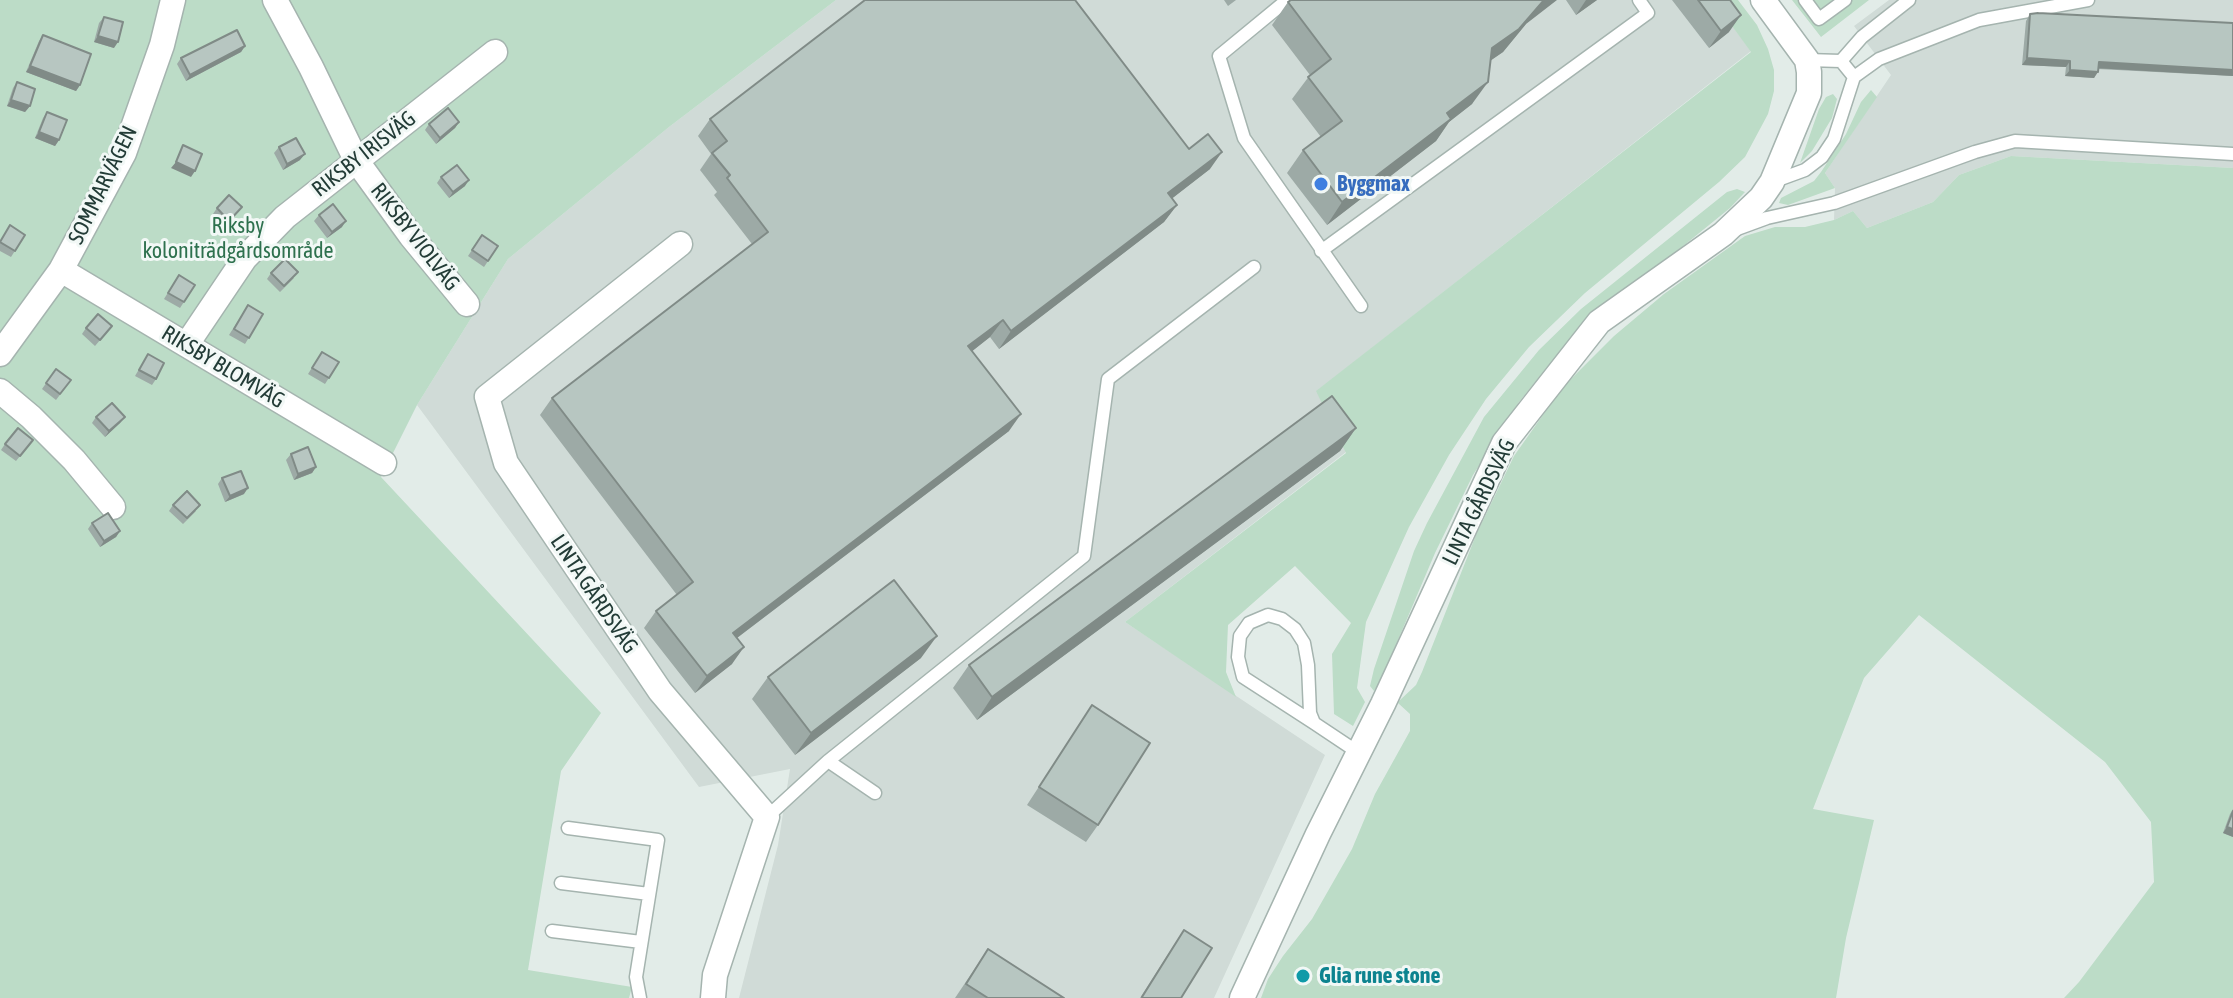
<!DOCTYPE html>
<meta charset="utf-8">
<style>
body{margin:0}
canvas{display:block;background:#e2ece8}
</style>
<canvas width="2233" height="998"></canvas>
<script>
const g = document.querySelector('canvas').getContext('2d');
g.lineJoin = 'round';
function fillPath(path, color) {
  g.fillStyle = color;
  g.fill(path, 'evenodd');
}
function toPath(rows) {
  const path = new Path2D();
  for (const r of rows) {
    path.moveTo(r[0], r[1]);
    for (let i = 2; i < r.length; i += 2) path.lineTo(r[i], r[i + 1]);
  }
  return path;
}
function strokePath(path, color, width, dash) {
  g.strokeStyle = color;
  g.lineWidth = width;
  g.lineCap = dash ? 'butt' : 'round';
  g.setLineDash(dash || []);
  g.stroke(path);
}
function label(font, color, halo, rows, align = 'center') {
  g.font = font + ' "Asap Condensed",sans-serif';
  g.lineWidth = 6;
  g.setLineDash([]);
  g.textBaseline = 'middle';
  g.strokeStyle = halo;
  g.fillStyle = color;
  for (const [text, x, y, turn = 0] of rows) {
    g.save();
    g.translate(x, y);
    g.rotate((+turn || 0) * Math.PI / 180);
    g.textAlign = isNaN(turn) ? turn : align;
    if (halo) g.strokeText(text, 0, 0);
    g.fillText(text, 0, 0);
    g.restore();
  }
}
fillPath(toPath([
 [836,0,1713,0,1751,51,1317,391,1346,452,1125,622,1325,755,1214,998,739,998,778,845,790,769,699,787,417,405,508,259,669,127],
 [1889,0,2233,0,2233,168,2011,156,1959,175,1933,202,1867,228,1853,211,1834,220,1835,188,1825,173,1891,75,1854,26]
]), '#d0dbd7');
fillPath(toPath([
 [0,0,836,0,669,127,508,259,417,405,381,477,601,713,561,771,528,970,632,987,629,998,0,998],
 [1713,0,1738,0,1757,25,1768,49,1774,70,1774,91,1768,114,1745,157,1719,182,1585,293,1529,347,1486,399,1449,455,1409,527,1366,622,1357,688,1365,702,1353,726,1334,714,1332,654,1351,623,1295,566,1228,625,1226,672,1236,697,1125,622,1346,453,1316,391,1751,52],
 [1792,0,1869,0,1821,37],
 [1871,90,1877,97,1825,173,1835,188,1788,205,1779,203,1781,198,1814,181,1821,172,1846,134,1861,102],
 [1833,94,1837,99,1832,118,1812,151,1800,163,1819,109,1826,97],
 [2011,156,2233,168,2233,998,2064,998,2079,982,2154,882,2151,822,2105,762,1919,615,1864,678,1813,809,1874,820,1846,938,1836,998,1261,998,1268,979,1283,956,1312,919,1352,849,1375,794,1410,731,1410,714,1398,703,1399,701,1416,685,1422,672,1476,535,1514,456,1562,388,1614,336,1664,294,1745,236,1775,227,1805,227,1834,220,1853,211,1867,228,1933,202,1959,175],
 [1737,189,1745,192,1730,208,1587,324,1562,349,1519,402,1473,475,1435,553,1381,680,1374,691,1370,686,1374,669,1414,551,1427,523,1484,417,1539,350,1581,309,1727,192]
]), '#bcdcc7');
const lane = toPath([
 [1287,0,1219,56,1244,138,1361,306],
 [1805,0,1819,19,1845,0],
 [1807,60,1841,61,1854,77],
 [1841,61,1862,37,1909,0],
 [1775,181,1805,170,1822,157,1834,139,1854,77,1879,59,1979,20,2088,0],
 [1737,229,1767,218,1834,203,1975,152,2015,141,2233,154],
 [1321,251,1648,13,1639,0],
 [1314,723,1310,713,1308,665,1304,643,1295,629,1282,619,1268,615,1249,623,1240,636,1238,657,1243,677,1314,723,1359,753],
 [828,761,875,793],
 [767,817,828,761,1084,556,1108,379,1254,267],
 [568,828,658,840,636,977,640,998],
 [561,883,649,894],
 [552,931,641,942]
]);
const street = toPath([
 [275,0,311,67,356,160,411,236,467,304],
 [680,244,487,397,506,463,660,691,767,817,715,975,713,998],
 [61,270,384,463],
 [187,344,245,258,285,217,495,52],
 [0,354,61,270,124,153,162,45,173,0],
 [0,391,31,417,74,460,113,507],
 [1242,998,1318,834,1383,704,1504,443,1599,322,1723,234,1761,198,1772,182,1809,93,1809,72,1807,60,1763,0]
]);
strokePath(lane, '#a5b4af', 15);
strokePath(street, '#a5b4af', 27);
strokePath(lane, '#fff', 12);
strokePath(street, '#fff', 24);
fillPath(toPath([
 [1224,0,1236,0,1228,6],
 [1566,0,1597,0,1576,15],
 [1672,0,1730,0,1729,32,1709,48],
 [1288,2,1526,24,1503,52,1491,60,1472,104,1449,122,1436,141,1327,225,1287,173,1303,150,1321,137,1292,99,1310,75,1272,25],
 [2030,14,2233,23,2233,76,2098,69,2094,78,2065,76,2066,67,2022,65,2026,21],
 [104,17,114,48,94,42,99,23],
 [43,35,80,85,76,91,26,72,39,41],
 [245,46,241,52,186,81,177,64,181,58],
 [17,82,30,106,25,112,7,106,13,88],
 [47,112,59,140,55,146,35,138,43,118],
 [710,119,1189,149,1210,169,1172,198,1177,205,1164,222,999,349,990,337,972,351,1009,431,737,638,732,664,695,693,644,628,656,611,677,595,540,415,552,398,752,244,714,195,717,192,700,170,711,154,698,136],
 [459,122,455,128,436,144,425,130,429,124],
 [279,147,300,160,283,170,274,153],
 [441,177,465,186,449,198,437,183],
 [242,207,225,227,213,214,217,208],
 [319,215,342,227,327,238,314,221],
 [25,235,11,257,0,251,0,240],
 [482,235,498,246,484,267,468,256],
 [271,273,294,278,280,292,267,279],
 [179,275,195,285,180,308,164,299],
 [248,305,263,314,245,344,229,335],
 [112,326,95,346,82,334,86,328],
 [322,352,339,362,325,384,308,374],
 [148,354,156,379,152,385,135,376],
 [56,369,71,380,56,400,42,389],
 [96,417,125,417,120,423,105,437,92,423],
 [1356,428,1340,451,977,720,953,688,969,665],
 [33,440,16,461,1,450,5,444],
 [291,454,316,467,312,473,294,480,286,460],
 [222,478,244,494,225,502,218,484],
 [173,505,196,511,183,524,169,511],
 [92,523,120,531,116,537,100,547,88,529],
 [921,658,795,755,752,699,768,677],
 [1092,705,1098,825,1086,842,1027,805],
 [2233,809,2233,837,2223,833,2230,814],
 [1184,930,1181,998,1140,998,1172,948],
 [988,949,1064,998,955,998]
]), '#9daaa6');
fillPath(toPath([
 [1544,0,1557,0,1526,24,1503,52,1477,70,1492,48],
 [1586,0,1597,0,1576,15],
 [1741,15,1729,32,1709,48,1721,31],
 [98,36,118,42,114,48,94,42],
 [245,46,241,52,186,81,190,75],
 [2027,58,2070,61,2066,67,2022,65],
 [2099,62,2233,70,2233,76,2094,68],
 [30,66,80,85,76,91,26,72],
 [2070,70,2098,72,2094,78,2065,76],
 [1488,82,1472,104,1449,122,1436,141,1327,225,1342,202,1447,113],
 [11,100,30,106,25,112,7,106],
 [459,122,455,128,436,144,440,138],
 [39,132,59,140,55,146,35,138],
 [1222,152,1210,169,1156,211,1168,193],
 [305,154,300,160,283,170,287,164],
 [176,162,195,171,191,177,171,168],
 [469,180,465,186,449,198,453,192],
 [1177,205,1164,222,999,349,1011,331],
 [346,221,342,227,327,238,332,232],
 [1003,320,990,337,956,364,968,346],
 [1021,414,1009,431,721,650,733,633],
 [125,417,120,423,105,437,109,431],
 [1356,428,1340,451,977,720,992,697],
 [316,467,312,473,294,480,298,474],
 [248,488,244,494,225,502,230,496],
 [120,531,116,537,100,547,104,541],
 [937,636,921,658,795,755,811,733],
 [744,647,732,664,695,693,707,676],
 [2227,827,2233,829,2233,837,2223,833]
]), '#808b87');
const building = toPath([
 [865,0,1075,0,1189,149,1208,134,1222,152,1168,193,1177,205,1011,331,1003,320,968,346,1021,414,733,633,744,647,707,676,656,611,693,582,552,398,768,232,727,178,730,175,712,153,727,141,710,119,865,0],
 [1291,0,1544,0,1519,29,1492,48,1488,82,1447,113,1451,119,1342,202,1303,150,1342,121,1308,77,1331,59,1288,2,1291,0],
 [1698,0,1730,0,1741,15,1721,31,1698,0],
 [2038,13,2233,23,2233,70,2099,62,2098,72,2070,70,2070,61,2027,58,2030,14,2038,13],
 [104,17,123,22,118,42,98,36,104,17],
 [237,30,245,46,190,75,181,58,237,30],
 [43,35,91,54,80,85,30,66,43,35],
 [17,82,35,89,30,106,11,100,17,82],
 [448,108,459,122,440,138,429,124,448,108],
 [47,112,67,120,59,140,39,132,47,112],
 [296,138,305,154,287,164,279,147,296,138],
 [183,145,202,154,195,171,176,162,183,145],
 [457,165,469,180,453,192,441,177,457,165],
 [229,195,242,207,229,221,217,208,229,195],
 [333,204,346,221,332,232,319,215,333,204],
 [10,225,25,235,15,251,0,242,10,225],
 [482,235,498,246,488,261,472,250,482,235],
 [285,259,298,272,284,286,271,273,285,259],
 [179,275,195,285,184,302,168,293,179,275],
 [248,305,263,314,249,338,234,329,248,305],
 [98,314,112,326,100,340,86,328,98,314],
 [322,352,339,362,329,378,312,368,322,352],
 [148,354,164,363,156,379,139,370,148,354],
 [56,369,71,380,60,394,46,383,56,369],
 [1332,396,1356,428,992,697,969,665,1332,396],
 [112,403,125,417,109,431,96,417,112,403],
 [18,428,33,440,20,456,5,444,18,428],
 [308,447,316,467,298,474,291,454,308,447],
 [241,471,248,488,230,496,222,478,241,471],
 [187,491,200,505,187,518,173,505,187,491],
 [108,513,120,531,104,541,92,523,108,513],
 [894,580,937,636,811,733,768,677,894,580],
 [1092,705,1150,743,1098,825,1039,787,1092,705],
 [2233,811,2233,829,2227,827,2233,811],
 [1184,930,1212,948,1181,998,1143,998,1142,997,1184,930],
 [988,949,1064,998,988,998,966,984,988,949]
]);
fillPath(building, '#b7c6c1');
strokePath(building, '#808b87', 2);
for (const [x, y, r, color] of [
 [1321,184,8,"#3f7fe0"],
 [1303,976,8,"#0f9aa8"]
]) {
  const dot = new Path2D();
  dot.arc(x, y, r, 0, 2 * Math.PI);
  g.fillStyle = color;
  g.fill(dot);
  strokePath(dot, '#f2f8f6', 3);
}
label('22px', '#233c37', '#f2f8f6', [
 ["RIKSBY IRISVÄG",364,154,-38],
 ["SOMMARVÄGEN",103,185,-64],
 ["RIKSBY VIOLVÄG",415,237,52],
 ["RIKSBY BLOMVÄG",223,367,31],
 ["LINTA GÅRDSVÄG",1479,502,-64],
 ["LINTA GÅRDSVÄG",594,594,56]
]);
label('bold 22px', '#366cbe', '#f2f8f6', [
 ["Byggmax",1337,184]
], 'left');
label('22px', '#2e714e', '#f2f8f6', [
 ["Riksby",238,226],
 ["koloniträdgårdsområde",238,251]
]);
label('bold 22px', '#0d838f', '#f2f8f6', [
 ["Glia rune stone",1319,976]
], 'left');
</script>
